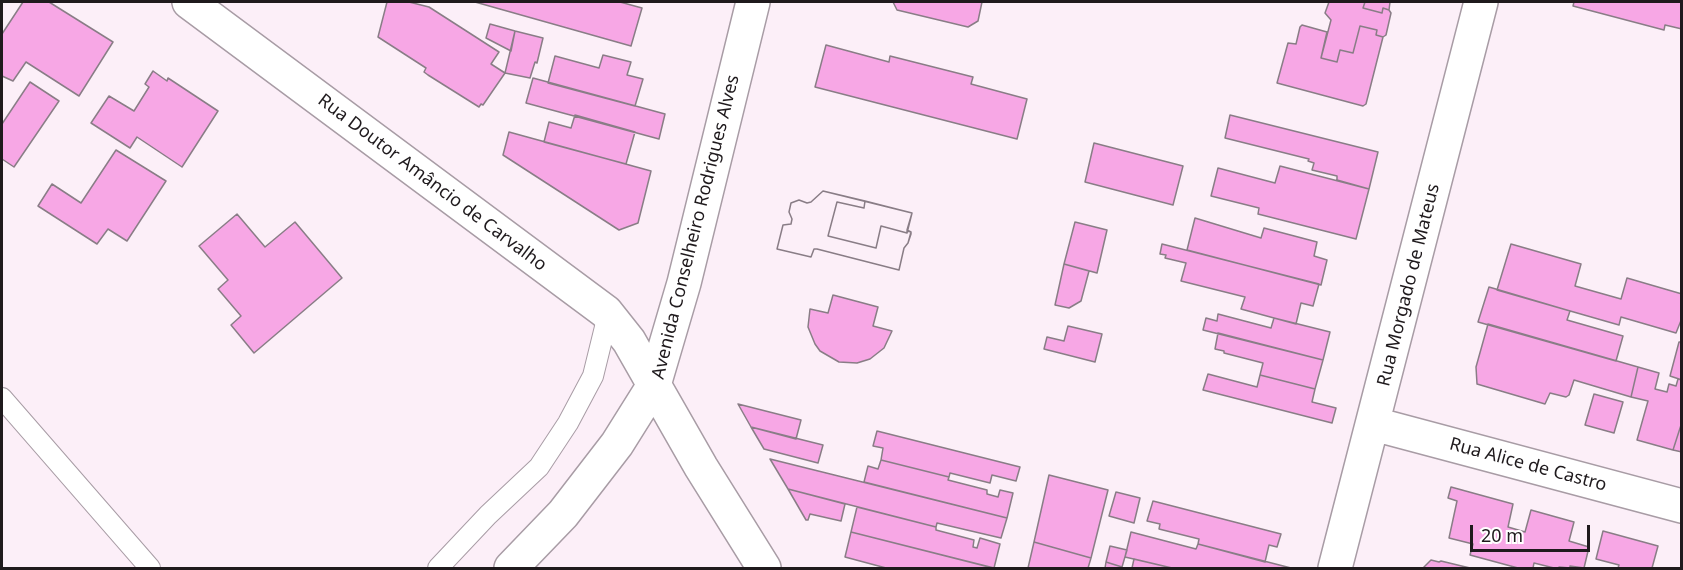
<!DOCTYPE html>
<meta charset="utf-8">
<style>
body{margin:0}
#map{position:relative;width:1683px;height:570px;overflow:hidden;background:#fceff8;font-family:"Noto Sans",sans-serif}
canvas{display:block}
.frame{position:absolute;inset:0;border:3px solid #1f1a1d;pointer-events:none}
.scale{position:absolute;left:1470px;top:525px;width:120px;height:27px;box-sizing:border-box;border:3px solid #1f1a1d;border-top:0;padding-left:8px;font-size:18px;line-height:21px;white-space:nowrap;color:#1f1a1d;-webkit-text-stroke:4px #fff;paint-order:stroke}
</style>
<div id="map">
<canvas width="1683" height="570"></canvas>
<div class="frame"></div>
<div class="scale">20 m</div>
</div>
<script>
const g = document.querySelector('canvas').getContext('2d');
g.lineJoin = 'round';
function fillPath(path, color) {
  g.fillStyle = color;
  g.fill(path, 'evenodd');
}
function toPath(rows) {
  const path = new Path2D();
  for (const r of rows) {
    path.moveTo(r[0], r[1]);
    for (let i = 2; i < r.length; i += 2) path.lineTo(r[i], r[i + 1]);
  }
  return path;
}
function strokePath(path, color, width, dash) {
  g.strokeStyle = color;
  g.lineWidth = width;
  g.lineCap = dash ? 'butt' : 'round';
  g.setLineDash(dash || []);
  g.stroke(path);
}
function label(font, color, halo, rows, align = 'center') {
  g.font = font + ' "Noto Sans",sans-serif';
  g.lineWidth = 4.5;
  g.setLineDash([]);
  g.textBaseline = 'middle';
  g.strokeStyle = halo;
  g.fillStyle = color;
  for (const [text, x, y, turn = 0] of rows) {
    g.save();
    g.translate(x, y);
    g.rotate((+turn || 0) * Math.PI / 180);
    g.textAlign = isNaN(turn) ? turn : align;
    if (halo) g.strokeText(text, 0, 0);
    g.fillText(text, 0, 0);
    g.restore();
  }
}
const building = toPath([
 [23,2,49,2,113,42,79,96,26,62,13,81,2,76,2,34,23,2],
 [387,2,409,2,429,7,499,52,491,64,505,73,483,105,481,104,479,107,428,75,424,72,426,68,378,37,387,2],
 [475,2,620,2,642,8,631,46,475,2],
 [893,2,982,2,978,21,968,27,897,10,893,2],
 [1329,2,1365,2,1363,8,1382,13,1383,8,1389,10,1391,13,1386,35,1383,37,1376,35,1377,30,1360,26,1353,53,1340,50,1337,62,1321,58,1331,20,1325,13,1329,2],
 [1365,2,1390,2,1389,10,1383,8,1382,13,1363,8,1365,2],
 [1574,2,1682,2,1682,29,1665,25,1664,30,1573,6,1574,2],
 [490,24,515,31,511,51,486,38,490,24],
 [1302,25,1327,32,1321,58,1337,62,1340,50,1353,53,1360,26,1377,30,1376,35,1383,37,1366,104,1363,106,1277,83,1288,43,1296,44,1300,27,1302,25],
 [515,31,543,38,537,63,535,62,530,78,505,73,515,31],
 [826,45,889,62,890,56,973,77,971,84,1027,99,1017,139,815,87,826,45],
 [603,55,631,62,627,75,643,79,635,106,548,83,555,56,599,68,603,55],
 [153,71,167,81,168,78,218,111,182,167,137,137,130,148,91,123,109,96,134,111,149,87,145,84,153,71],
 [533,78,665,114,659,139,526,103,533,78],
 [30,82,59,101,14,167,2,159,2,124,30,82],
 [575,115,635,132,626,164,544,142,549,122,571,128,575,115],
 [1230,115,1378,152,1369,189,1337,180,1337,176,1312,170,1314,163,1308,161,1309,159,1225,138,1230,115],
 [509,132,651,171,638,223,619,230,503,155,509,132],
 [1094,143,1183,166,1173,205,1085,182,1094,143],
 [116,150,166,181,127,241,108,229,97,244,38,206,52,184,81,203,116,150],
 [1280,166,1369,189,1356,239,1258,214,1259,208,1211,196,1218,168,1275,183,1280,166],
 [823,191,865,201,864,208,837,202,828,236,876,248,881,226,907,233,907,231,911,232,908,243,904,248,899,270,817,249,814,249,811,257,777,249,783,225,791,224,792,219,789,212,791,203,799,200,807,203,811,202,823,191],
 [823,191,912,213,907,230,911,232,911,234,908,243,904,248,899,270,817,249,814,249,811,257,777,249,783,225,791,224,792,219,789,212,791,203,799,200,807,203,811,202,823,191],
 [865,201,912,213,907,233,881,226,876,248,828,236,837,202,864,208,865,201],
 [237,214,265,247,295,222,342,278,254,353,231,325,241,316,218,289,228,280,199,246,237,214],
 [1195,218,1261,238,1264,228,1317,242,1314,256,1327,260,1321,285,1187,250,1195,218],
 [1075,222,1107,230,1097,273,1064,264,1075,222],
 [1162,244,1319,284,1313,306,1301,303,1296,324,1241,309,1245,297,1181,281,1186,263,1165,258,1166,255,1160,254,1162,244],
 [1511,244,1581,264,1575,286,1621,299,1627,278,1682,294,1682,318,1676,333,1621,317,1619,325,1497,290,1511,244],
 [1064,264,1089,271,1081,301,1069,308,1055,305,1064,264],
 [1489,287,1570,311,1567,320,1623,336,1616,361,1478,322,1489,287],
 [833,295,878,307,873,326,892,331,884,348,870,359,857,363,839,362,820,351,815,344,808,327,810,309,828,313,833,295],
 [1218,314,1271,328,1274,318,1330,332,1323,360,1203,330,1206,318,1217,321,1218,314],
 [1488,324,1638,367,1631,397,1574,380,1569,395,1566,397,1550,393,1545,404,1477,384,1476,367,1488,324],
 [1068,326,1102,334,1095,362,1044,349,1047,337,1064,341,1068,326],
 [1218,333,1323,360,1315,389,1260,375,1263,363,1224,353,1224,351,1215,349,1218,333],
 [1679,342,1682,342,1682,380,1670,376,1679,342],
 [1638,367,1659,373,1655,389,1667,392,1669,384,1676,386,1678,379,1682,380,1682,422,1673,450,1637,440,1648,401,1631,397,1638,367],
 [1208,374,1257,387,1260,375,1315,389,1312,402,1336,408,1332,423,1203,390,1208,374],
 [1594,394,1623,402,1614,433,1585,425,1594,394],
 [738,404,801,420,796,439,751,427,738,404],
 [1682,422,1682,452,1673,450,1682,422],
 [751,427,823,445,818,463,764,449,751,427],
 [877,431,1020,467,1016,481,992,475,990,483,950,473,949,477,881,460,883,448,873,446,877,431],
 [770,459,1007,518,1001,538,937,523,936,527,788,489,770,459],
 [881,460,949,477,948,480,987,490,987,494,998,497,1000,490,1013,493,1007,518,864,482,868,466,878,469,881,460],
 [1049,475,1108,490,1091,558,1034,542,1049,475],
 [1451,487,1513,504,1508,527,1525,532,1531,510,1574,522,1569,541,1589,547,1584,568,1570,566,1570,568,1559,567,1559,568,1554,568,1534,563,1533,568,1518,568,1470,555,1473,544,1449,538,1457,501,1448,498,1451,487],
 [788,489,845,504,841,521,810,514,808,520,806,520,788,489],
 [1116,492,1140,498,1134,523,1109,516,1116,492],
 [1153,501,1281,534,1277,547,1269,545,1265,562,1198,544,1199,539,1159,529,1160,524,1147,521,1153,501],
 [857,507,936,527,936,530,974,540,973,547,977,548,980,538,1000,544,994,568,851,532,857,507],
 [1603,531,1658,546,1652,568,1618,568,1619,565,1596,559,1603,531],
 [851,532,993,568,886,568,845,557,851,532],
 [1131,532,1196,549,1198,544,1291,568,1172,568,1125,557,1131,532],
 [1034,542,1091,558,1088,568,1028,568,1034,542],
 [1110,546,1127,550,1122,567,1106,562,1110,546],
 [1134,559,1172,568,1132,568,1134,559],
 [1431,560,1439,562,1441,561,1470,568,1423,568,1431,560],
 [1106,562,1122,567,1122,568,1105,568,1106,562]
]);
fillPath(building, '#f7a7e5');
strokePath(building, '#897d86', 1.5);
const service = toPath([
 [2,398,150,568],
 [438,568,488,515,539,467,568,423,593,376,608,315]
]);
const minor = toPath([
 [1374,424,1682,506],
 [1335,568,1481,2]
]);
const tertiary = toPath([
 [189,2,606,312,629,341,701,467,764,568],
 [511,568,563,514,617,444,654,385,684,283,753,2]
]);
strokePath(service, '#a89ca5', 22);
strokePath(minor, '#a89ca5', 36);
strokePath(tertiary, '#a89ca5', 36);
strokePath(service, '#fff', 20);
strokePath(minor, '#fff', 33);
strokePath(tertiary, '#fff', 33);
label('18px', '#1f1a1d', '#fff', [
 ["Rua Doutor Amâncio de Carvalho",432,183,37],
 ["Avenida Conselheiro Rodrigues Alves",696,227,-76],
 ["Rua Morgado de Mateus",1409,285,-76],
 ["Rua Alice de Castro",1528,465,15]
]);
</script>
